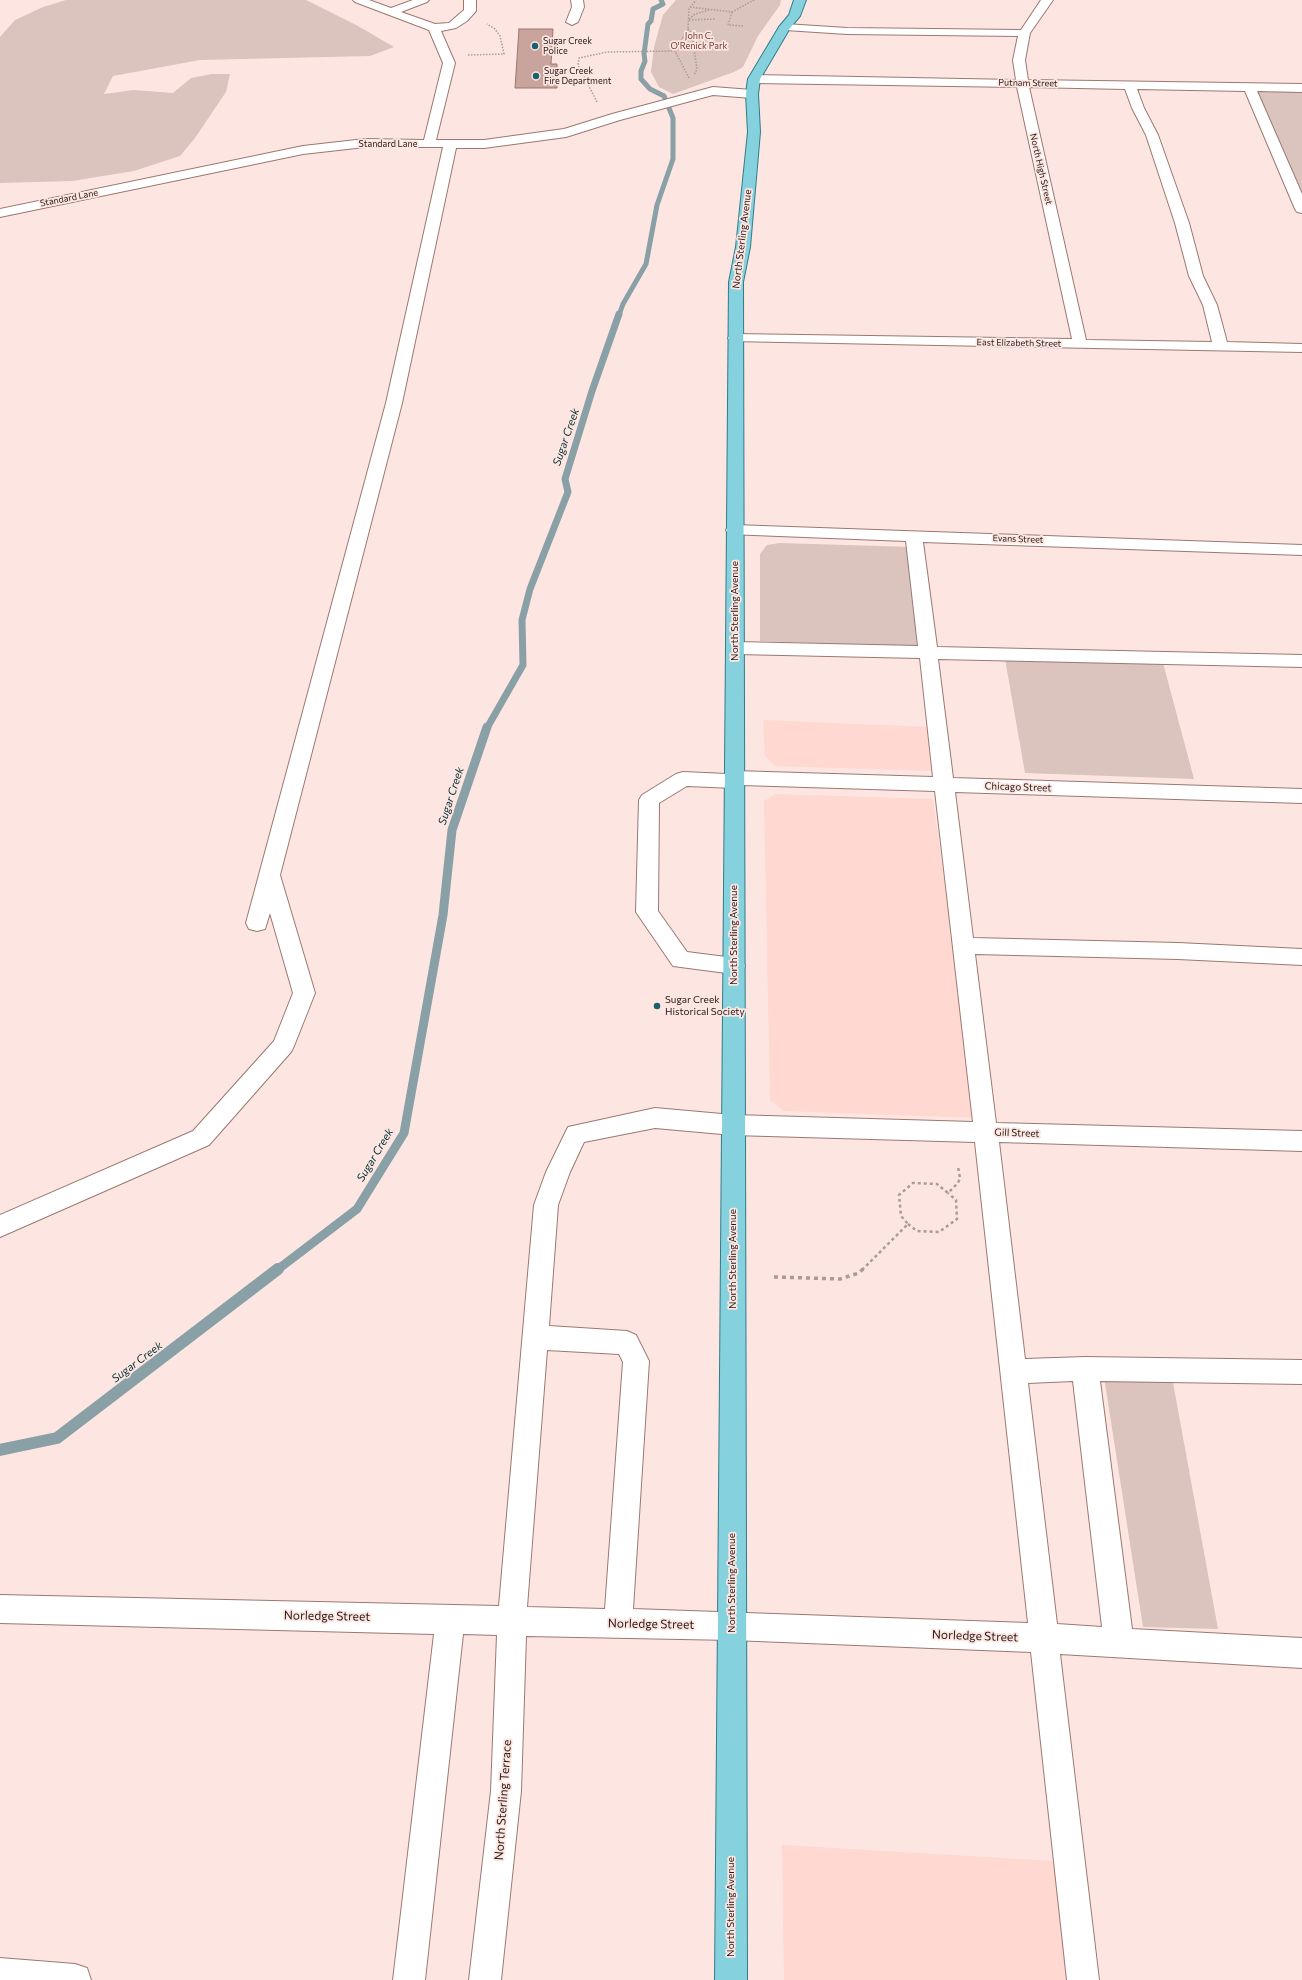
<!DOCTYPE html>
<style>
body{margin:0}
canvas{display:block;background:#fde6e1}
</style>
<canvas width="1302" height="1980"></canvas>
<script>
const g = document.querySelector('canvas').getContext('2d');
g.lineJoin = 'round';
function fillPath(path, color) {
  g.fillStyle = color;
  g.fill(path, 'evenodd');
}
function toPath(rows) {
  const path = new Path2D();
  for (const r of rows) {
    path.moveTo(r[0], r[1]);
    for (let i = 2; i < r.length; i += 2) path.lineTo(r[i], r[i + 1]);
  }
  return path;
}
function strokePath(path, color, width, dash) {
  g.strokeStyle = color;
  g.lineWidth = width;
  g.lineCap = dash ? 'butt' : 'round';
  g.setLineDash(dash || []);
  g.stroke(path);
}
function label(font, color, halo, rows, align = 'center') {
  g.font = font + ' Commissioner,sans-serif';
  g.lineWidth = 3.5;
  g.setLineDash([]);
  g.textBaseline = 'middle';
  g.strokeStyle = halo;
  g.fillStyle = color;
  for (const [text, x, y, turn = 0] of rows) {
    g.save();
    g.translate(x, y);
    g.rotate((+turn || 0) * Math.PI / 180);
    g.textAlign = isNaN(turn) ? turn : align;
    if (halo) g.strokeText(text, 0, 0);
    g.fillText(text, 0, 0);
    g.restore();
  }
}
fillPath(toPath([
 [763,720,927,727,931,771,775,766,765,756],
 [776,794,933,799,977,1118,784,1111,770,1100,764,801],
 [782,1845,1054,1861,1069,1980,784,1980]
]), '#fed8d1');
fillPath(toPath([
 [66,0,306,0,358,26,394,47,370,56,200,60,113,76,104,94,134,90,173,93,191,78,212,74,230,74,226,92,195,138,180,156,134,171,72,181,0,183,0,37,15,20,43,7],
 [676,0,781,0,780,5,758,36,743,67,734,72,673,94,659,87,651,72,654,47,663,15],
 [1249,87,1302,88,1302,209],
 [779,543,914,547,923,647,760,641,760,554,767,545],
 [1005,659,1163,663,1194,779,1025,773],
 [1104,1377,1172,1377,1218,1629,1143,1627]
]), '#dbc3be');
strokePath(toPath([
 [619,315,623,304,646,264,657,205,673,159,673,118,664,96,650,89,641,79,641,71,645,61,644,54,648,24,651,21,653,9,663,4,661,0]
]), '#88a0a6', 5);
strokePath(toPath([
 [487,728,523,665,522,620,530,589,568,492,565,479,592,391,619,314]
]), '#88a0a6', 7);
strokePath(toPath([
 [277,1270,357,1209,404,1133,443,915,452,830,487,727]
]), '#88a0a6', 9);
strokePath(toPath([
 [0,1450,57,1438,278,1269]
]), '#88a0a6', 12);
const building = toPath([
 [519,29,553,29,551,64,557,64,557,88,515,88,519,29]
]);
fillPath(building, '#c8a49c');
strokePath(building, '#9a7770', 1);
const minor = toPath([
 [353,0,369,0,391,8,413,0,429,0,427,2,401,12,435,24,449,23,464,10,464,0,476,0,476,11,467,21,456,28,441,31,455,63,436,140,484,140,564,129,612,114,713,87,752,90,758,94,752,98,713,95,620,120,566,137,484,148,456,148,402,403,280,875,315,993,294,1046,291,1052,209,1145,0,1237,0,1215,193,1131,274,1041,293,993,270,913,265,929,257,931,249,929,246,923,386,403,443,147,365,147,303,154,0,217,0,209,303,146,365,139,424,140,443,63,429,30,355,2,353,0],
 [571,0,583,0,584,7,578,22,572,25,566,22,572,7,571,0],
 [1041,0,1053,0,1030,33,1025,60,1028,80,1302,84,1302,92,1257,91,1302,194,1302,213,1297,212,1295,209,1245,91,1137,89,1144,108,1158,135,1189,223,1203,276,1217,305,1227,342,1302,344,1302,352,730,341,728,338,730,335,735,334,1072,339,1017,87,754,83,748,79,754,75,1016,80,1013,60,1018,36,847,34,785,30,779,27,785,24,847,28,1021,30,1041,0],
 [1029,87,1125,89,1132,108,1146,135,1175,223,1189,276,1203,305,1212,342,1086,340,1029,87],
 [734,525,1302,545,1302,555,923,542,937,647,1302,655,1302,667,938,659,953,778,1302,789,1302,803,955,792,973,938,1178,943,1302,949,1302,965,1178,959,975,954,996,1123,1302,1131,1302,1151,999,1142,1025,1359,1085,1357,1302,1360,1302,1384,1100,1381,1132,1629,1302,1638,1302,1668,1060,1654,1099,1980,1067,1980,1031,1652,732,1640,526,1636,521,1791,501,1980,469,1980,491,1791,497,1635,463,1634,425,1980,393,1980,434,1634,0,1623,0,1595,499,1606,534,1205,546,1172,568,1127,655,1108,733,1115,973,1122,935,791,741,785,734,788,687,786,659,803,658,911,687,952,734,958,742,960,745,966,742,972,734,974,673,966,636,912,639,800,642,795,676,774,683,772,727,774,734,771,933,777,920,658,736,654,730,652,727,648,730,644,736,642,918,646,906,541,728,534,726,530,728,526,734,525],
 [655,1128,733,1135,975,1142,1028,1623,633,1609,649,1361,636,1335,627,1331,549,1326,558,1205,570,1172,584,1142,655,1128],
 [547,1350,619,1354,623,1362,605,1609,527,1607,547,1350],
 [1073,1381,1102,1627,1057,1624,1028,1383,1073,1381],
 [0,1958,75,1964,87,1968,91,1980,0,1980,0,1958]
]);
const major = toPath([
 [794,0,806,0,800,16,790,28,760,79,758,94,760,132,750,247,743,282,747,1980,715,1980,729,282,736,247,748,132,746,94,748,79,779,27,789,15,794,0]
]);
strokePath(minor, '#9b7871', 2);
strokePath(major, '#307c89', 2);
strokePath(toPath([
 [690,7,732,12,754,0],
 [732,12,728,25,744,26],
 [689,19,695,14,709,10],
 [689,20,715,19],
 [688,29,695,35,693,42,697,69,694,75],
 [468,55,504,54,500,36,495,29,487,24],
 [689,78,675,51,688,29,689,9,696,0],
 [597,102,578,65,579,58,607,52,675,51]
]), '#ad9a95', 1.5, [1.5, 1.5]);
strokePath(toPath([
 [908,1224,917,1231,939,1232,957,1219,956,1200,948,1193],
 [862,1270,908,1224,901,1216,899,1195,913,1183,937,1184,948,1193,958,1183,960,1178,958,1167]
]), '#ad9a95', 2.5, [3, 3]);
strokePath(toPath([
 [774,1277,840,1279,859,1273,863,1269]
]), '#ad9a95', 3.5, [4, 4]);
fillPath(minor, '#fff');
fillPath(major, '#86d1de');
for (const [x, y, r, color] of [
 [535,46,4,"#186270"],
 [536,76,4,"#186270"],
 [657,1006,4,"#186270"]
]) {
  const dot = new Path2D();
  dot.arc(x, y, r, 0, 2 * Math.PI);
  g.fillStyle = color;
  g.fill(dot);
  strokePath(dot, '#fde6e1', 1.5);
}
label('9px', '#6f3c33', '#fde6e1', [
 ["John C.",699,36],
 ["O'Renick Park",699,46]
]);
label('9px', '#251815', '#fde6e1', [
 ["Sugar Creek",543,41],
 ["Police",543,51],
 ["Sugar Creek",544,71],
 ["Fire Department",544,81]
], 'left');
label('9px', '#251815', '#fde6e1', [
 ["Putnam Street",1028,83,1],
 ["Standard Lane",388,144],
 ["North High Street",1041,169,77],
 ["Standard Lane",69,198,-11],
 ["East Elizabeth Street",1019,343,1],
 ["Evans Street",1018,539,2]
]);
label('10px', '#251815', '#fde6e1', [
 ["North Sterling Avenue",742,239,-83],
 ["North Sterling Avenue",735,611,-90],
 ["Chicago Street",1018,787,2],
 ["North Sterling Avenue",734,935,-90],
 ["Gill Street",1017,1133,2],
 ["North Sterling Avenue",733,1259,-90],
 ["North Sterling Avenue",732,1583,-90],
 ["North Sterling Avenue",731,1907,-90]
]);
label('10px', '#251815', '#fde6e1', [
 ["Sugar Creek",665,1000],
 ["Historical Society",665,1012]
], 'left');
label('italic 11px', '#062f36', '#fde6e1', [
 ["Sugar Creek",566,437,-71],
 ["Sugar Creek",451,796,-72],
 ["Sugar Creek",375,1155,-59],
 ["Sugar Creek",137,1362,-37]
]);
label('12px', '#251815', '#fde6e1', [
 ["Norledge Street",327,1616,1],
 ["Norledge Street",651,1624,1],
 ["Norledge Street",975,1636,2],
 ["North Sterling Terrace",503,1800,-86]
]);
</script>
